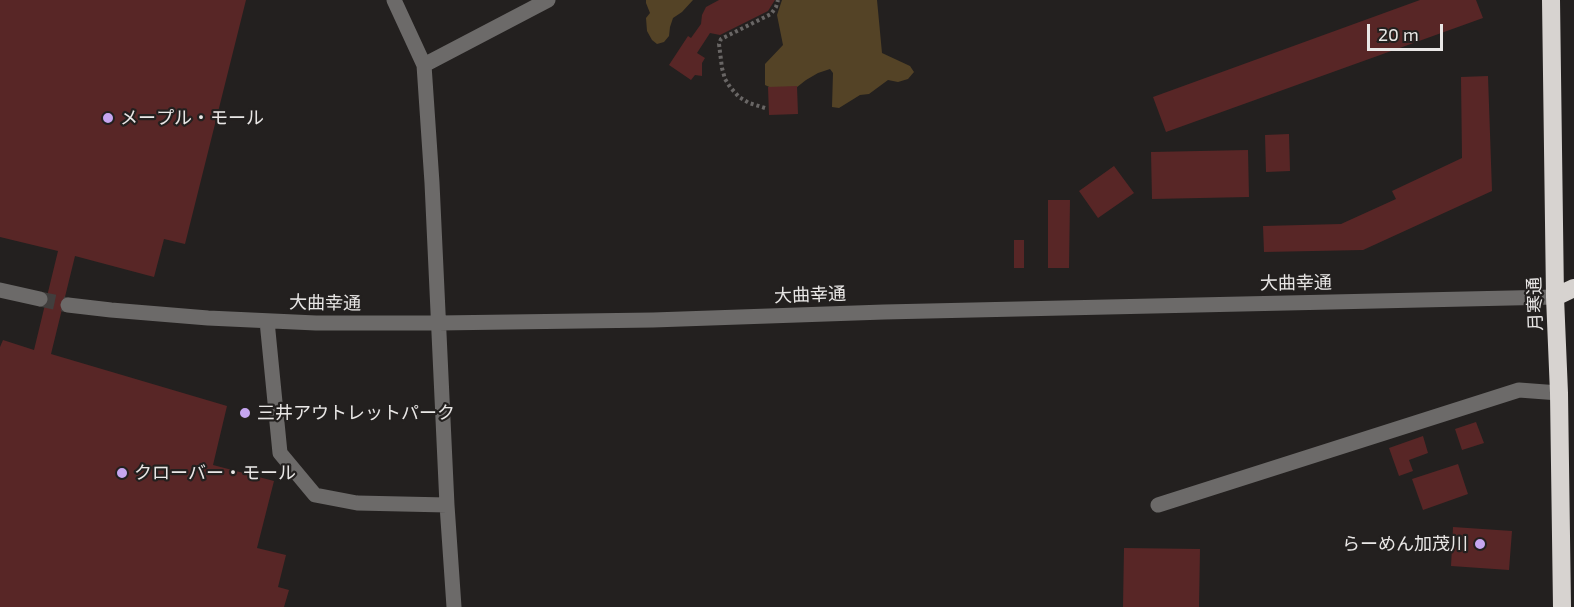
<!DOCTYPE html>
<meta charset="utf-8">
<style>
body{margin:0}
#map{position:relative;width:1574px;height:607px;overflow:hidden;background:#23201f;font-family:"Exo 2",sans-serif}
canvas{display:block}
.scale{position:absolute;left:1367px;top:24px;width:76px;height:27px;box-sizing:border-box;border:3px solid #e9e7e6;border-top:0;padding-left:8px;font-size:18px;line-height:21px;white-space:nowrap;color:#e9e7e6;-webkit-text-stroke:4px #23201f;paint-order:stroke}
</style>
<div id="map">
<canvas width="1574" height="607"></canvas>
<div class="scale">20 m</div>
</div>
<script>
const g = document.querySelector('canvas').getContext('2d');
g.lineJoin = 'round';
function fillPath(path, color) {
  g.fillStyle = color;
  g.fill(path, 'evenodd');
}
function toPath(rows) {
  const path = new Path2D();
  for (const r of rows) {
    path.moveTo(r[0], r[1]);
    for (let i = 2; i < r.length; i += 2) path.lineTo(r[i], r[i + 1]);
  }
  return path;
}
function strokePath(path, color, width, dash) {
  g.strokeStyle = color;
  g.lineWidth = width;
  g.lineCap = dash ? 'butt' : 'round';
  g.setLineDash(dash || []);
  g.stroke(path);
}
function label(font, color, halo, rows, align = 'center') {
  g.font = font + ' "Exo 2","Noto Sans JP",sans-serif';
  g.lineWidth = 4.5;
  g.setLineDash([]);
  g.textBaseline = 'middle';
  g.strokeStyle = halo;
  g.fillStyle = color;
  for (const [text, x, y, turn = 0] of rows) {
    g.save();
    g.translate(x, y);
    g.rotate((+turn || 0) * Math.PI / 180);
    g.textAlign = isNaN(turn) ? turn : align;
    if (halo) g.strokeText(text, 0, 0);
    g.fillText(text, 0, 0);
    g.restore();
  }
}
fillPath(toPath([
 [646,0,693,0,682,12,673,18,670,27,669,36,664,42,657,44,652,40,647,31,646,18,650,13,646,3],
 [782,0,877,0,882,53,910,66,914,72,908,79,898,82,888,80,869,94,860,95,839,108,832,107,833,73,830,69,818,73,806,80,787,95,765,85,765,64,783,45,777,15]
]), '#544326');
fillPath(toPath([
 [0,0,246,0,185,244,164,239,154,277,75,256,51,354,227,406,213,465,274,481,257,548,286,555,278,587,289,590,284,607,0,607,0,347,3,340,34,350,58,251,0,237],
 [719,0,775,0,768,11,720,35,710,33,697,53,705,58,702,63,702,76,695,75,691,80,669,65,688,36,691,38,701,24,702,15,706,7],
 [1420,0,1476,0,1483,18,1166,132,1153,97],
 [1488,76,1492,191,1363,250,1264,252,1263,226,1341,224,1396,199,1392,191,1462,158,1461,77],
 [797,86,798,114,769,115,768,87],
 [1289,134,1290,171,1266,172,1265,135],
 [1248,150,1249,197,1152,199,1151,152],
 [1114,166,1134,193,1098,218,1079,191],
 [1048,200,1070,200,1069,268,1048,268],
 [1014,240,1024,240,1024,268,1014,268],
 [1476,422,1484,443,1462,450,1455,429],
 [1423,436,1428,453,1409,460,1413,471,1399,476,1389,448],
 [1458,464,1468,494,1423,510,1412,479],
 [1453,527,1512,531,1509,570,1451,566],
 [1124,548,1200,549,1199,607,1123,607]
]), '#582626');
strokePath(toPath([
 [40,299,68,305]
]), '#413e3d', 15, [15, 8]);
strokePath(toPath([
 [765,108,749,103,739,97,730,87,725,79,722,68,719,44,721,39,771,14,776,7,778,0]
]), '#696665', 4, [3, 3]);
strokePath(toPath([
 [394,0,424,65,432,183,447,505,454,607],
 [424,65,548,0],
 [0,290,40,299],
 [68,305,111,310,208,318,316,323,438,323,653,320,884,312,1555,297],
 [267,321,280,453,315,495,357,503,447,505],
 [1158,505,1519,390,1559,393]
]), '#6c6a69', 15);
strokePath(toPath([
 [1551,0,1555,297,1559,393,1562,607],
 [1555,297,1574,288]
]), '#d7d3d0', 18);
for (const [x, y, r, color] of [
 [108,118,6,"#c6a6f0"],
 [245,413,6,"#c6a6f0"],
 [122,473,6,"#c6a6f0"],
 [1480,544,6,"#c6a6f0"]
]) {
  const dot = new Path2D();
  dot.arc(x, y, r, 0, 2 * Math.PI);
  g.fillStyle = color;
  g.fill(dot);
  strokePath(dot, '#23201f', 2);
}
label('18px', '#e9e7e6', '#23201f', [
 ["メープル・モール",120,118],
 ["三井アウトレットパーク",257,413],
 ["クローバー・モール",134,473],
 ["らーめん加茂川",1468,544,"right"]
], 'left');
label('18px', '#e9e7e6', '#23201f', [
 ["大曲幸通",1296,283,-1],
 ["大曲幸通",810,295,-2],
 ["大曲幸通",325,303,1],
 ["月寒通",1535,304,-92]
]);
</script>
